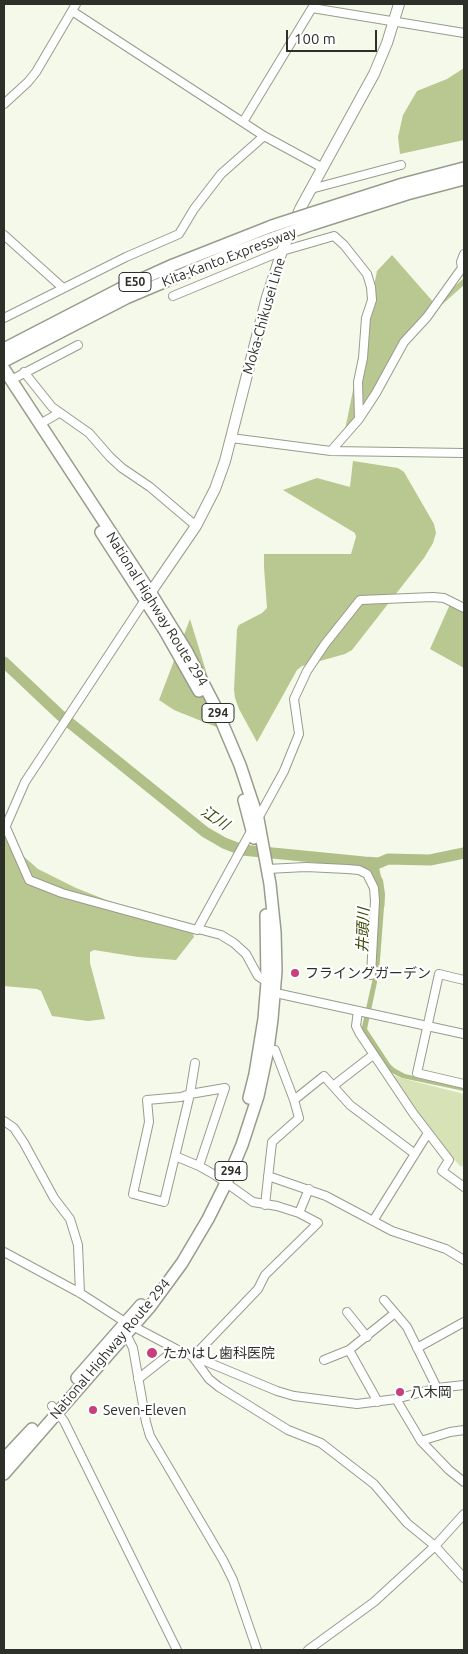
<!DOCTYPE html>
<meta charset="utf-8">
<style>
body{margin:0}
#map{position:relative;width:468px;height:1654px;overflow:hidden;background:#f4f9e9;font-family:Ubuntu,sans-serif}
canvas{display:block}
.frame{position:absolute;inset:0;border:5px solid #2d2f29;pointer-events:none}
.scale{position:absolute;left:286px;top:30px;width:91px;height:22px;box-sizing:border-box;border:2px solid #2d2f29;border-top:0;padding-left:6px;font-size:15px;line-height:18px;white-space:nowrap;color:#2d2f29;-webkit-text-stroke:4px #fff;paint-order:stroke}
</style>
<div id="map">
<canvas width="468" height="1654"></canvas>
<div class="frame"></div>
<div class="scale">100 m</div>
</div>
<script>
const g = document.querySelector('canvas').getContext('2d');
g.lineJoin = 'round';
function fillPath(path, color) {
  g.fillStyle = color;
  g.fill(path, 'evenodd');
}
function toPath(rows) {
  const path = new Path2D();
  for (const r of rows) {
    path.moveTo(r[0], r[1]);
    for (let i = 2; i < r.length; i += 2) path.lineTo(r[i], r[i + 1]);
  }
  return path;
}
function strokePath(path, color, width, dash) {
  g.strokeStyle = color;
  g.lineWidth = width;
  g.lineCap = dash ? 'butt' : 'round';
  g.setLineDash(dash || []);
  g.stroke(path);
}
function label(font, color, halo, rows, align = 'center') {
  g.font = font + ' Ubuntu,"Noto Sans JP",sans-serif';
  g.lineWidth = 4.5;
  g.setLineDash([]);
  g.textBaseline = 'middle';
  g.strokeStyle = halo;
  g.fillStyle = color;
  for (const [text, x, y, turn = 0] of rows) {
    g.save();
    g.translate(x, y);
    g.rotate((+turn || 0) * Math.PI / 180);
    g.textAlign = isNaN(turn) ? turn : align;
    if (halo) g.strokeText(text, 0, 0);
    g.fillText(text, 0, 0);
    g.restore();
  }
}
fillPath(toPath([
 [391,1074,401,1078,464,1094,464,1164,461,1167,411,1113]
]), '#d7e3b6');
fillPath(toPath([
 [464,68,464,140,400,154,398,137,403,115,417,91,447,79],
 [392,255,435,304,464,278,464,285,419,325,385,371,344,435,377,271],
 [353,461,398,468,404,472,434,524,436,533,433,543,424,558,352,650,345,654,302,666,297,670,257,742,239,709,235,698,234,690,237,629,239,625,262,613,267,608,264,567,264,554,351,554,356,537,355,533,283,490,317,478,350,487],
 [451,602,464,608,464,668,430,649],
 [190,619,224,730,174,710,159,700],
 [4,828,22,855,38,869,76,888,114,903,168,919,193,934,194,937,176,960,138,957,94,950,90,952,90,963,105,1019,88,1021,52,1016,41,991,37,989,4,986]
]), '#b9c790');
fillPath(toPath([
 [360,866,375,866,383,880,385,894,379,973,367,1029,390,1064,394,1068,405,1074,464,1087,464,1091,402,1078,392,1073,388,1070,361,1031,374,973,379,886,377,880,372,873]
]), '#b0be87');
strokePath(toPath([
 [4,662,60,715,205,832,224,843,242,850,364,862,379,863,388,859,430,860,464,853],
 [370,867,374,870,379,895,379,905]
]), '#b0be87', 11);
const minor = toPath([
 [72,11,264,136,323,168],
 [4,104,28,82,36,72,76,4],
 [243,122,312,8,464,33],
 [311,189,401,165],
 [4,235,63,288],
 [173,296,282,251,334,236,344,245,367,274,371,287,372,300,366,318,363,358,358,382,359,419],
 [4,318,126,257,179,234,194,209,221,174,264,136],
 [24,372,52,407,89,433,110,457,122,468,150,487,196,526],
 [11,380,78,345],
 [40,424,59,413],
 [231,438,331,451,464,453],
 [331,451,359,419,376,393,404,342,427,317,462,268,461,262,464,254],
 [4,823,29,880,62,893,197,930,284,771,299,734,294,699,307,671,325,644,360,600,433,597,444,598,464,608],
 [5,828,25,782,145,600],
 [267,869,306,867,347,869,359,870,367,874,374,888,375,901,371,975],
 [198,929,221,935,234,943,246,954,258,976,267,982],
 [464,980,439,974,417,1073,464,1084],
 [271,992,464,1034],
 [358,1011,356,1026,360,1034,413,1113,449,1160,442,1171,464,1187],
 [333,1086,373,1055],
 [294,1100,324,1076,350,1105,415,1154],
 [4,1121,14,1128,24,1143,54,1198,70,1219,78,1245,80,1293],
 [175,1156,199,1166,225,1088,190,1094,181,1097,147,1100,149,1122,133,1194,164,1202,190,1094,195,1063],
 [199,1166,215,1175,253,1202,277,1206,299,1213,318,1223,265,1275,258,1289,193,1357,209,1379,219,1387,288,1430,321,1443,374,1484,407,1523,435,1546,464,1578],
 [268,1176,326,1196,392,1231,446,1249,464,1260],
 [265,1205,272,1142,299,1118,294,1100,275,1050,268,1049],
 [299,1213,309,1189],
 [373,1221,428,1133],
 [4,1252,80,1293,125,1322,176,1349,277,1391,294,1396,357,1404,396,1399,437,1388,464,1385],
 [384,1300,407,1327,437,1388],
 [347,1312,367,1337],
 [126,1334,133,1348,146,1422,150,1436,223,1560,233,1580,257,1650],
 [417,1348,464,1322],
 [324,1360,349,1350],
 [138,1379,176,1349],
 [396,1399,421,1441,449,1470,464,1482],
 [378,1402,349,1350,395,1313],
 [52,1406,64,1421,177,1650],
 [421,1441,450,1432,464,1430],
 [308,1650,374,1602,435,1546,464,1514]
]);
const major = toPath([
 [146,599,196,526,215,489,225,461,267,297,282,251,300,209,374,74,387,43,399,4]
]);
const highway = toPath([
 [309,214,403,184,464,168],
 [313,224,407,194,464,179],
 [4,349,120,289,173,265,272,226],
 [4,361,126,298,228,255,276,237],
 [4,369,150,592,187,652,215,706,240,765,258,819,270,884,275,932,276,971,272,1019,268,1049,258,1096,242,1145,226,1183,208,1219,182,1263,149,1308,4,1474],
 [101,532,165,631,199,691],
 [244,800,254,838],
 [249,1098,255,1074,264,1019,267,982,266,915],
 [77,1378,141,1305],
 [4,1459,32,1429]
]);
strokePath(minor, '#989c8d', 10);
strokePath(major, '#989c8d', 12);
strokePath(highway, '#989c8d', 14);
strokePath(minor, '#fff', 8);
strokePath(major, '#fff', 10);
strokePath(highway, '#fff', 11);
const highwayBridge = toPath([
 [272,226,309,214],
 [276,237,313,224]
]);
strokePath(highwayBridge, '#989c8d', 14, []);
strokePath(highwayBridge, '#fff', 11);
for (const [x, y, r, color] of [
 [295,973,5,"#c73f7b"],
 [152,1353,6,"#c73f7b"],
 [400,1392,5,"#c73f7b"],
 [93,1410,5,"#c73f7b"]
]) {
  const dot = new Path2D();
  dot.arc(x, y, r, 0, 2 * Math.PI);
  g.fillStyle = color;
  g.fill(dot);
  strokePath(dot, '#fff', 2);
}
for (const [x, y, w] of [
 [135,282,32],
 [218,713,32],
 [231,1171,32]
]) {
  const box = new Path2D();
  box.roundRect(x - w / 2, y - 9.5, w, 19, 4);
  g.fillStyle = '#fff';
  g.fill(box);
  strokePath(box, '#2d2f29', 1);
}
label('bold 12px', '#2d2f29', null, [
 ["E50",135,282],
 ["294",218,713],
 ["294",231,1171]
]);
label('14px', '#2d2f29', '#fff', [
 ["Kita-Kanto Expressway",229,257,-21],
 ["Moka-Chikusei Line",264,316,-74],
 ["National Highway Route 294",157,609,58],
 ["National Highway Route 294",110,1349,-50]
]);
label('14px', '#2d2f29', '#fff', [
 ["フライングガーデン",305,973],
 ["たかはし歯科医院",163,1353],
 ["八木岡",410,1392],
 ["Seven-Eleven",103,1410]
], 'left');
label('italic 15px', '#3c4605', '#fff', [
 ["江川",215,818,34],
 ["井頭川",363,930,-88]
]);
</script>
